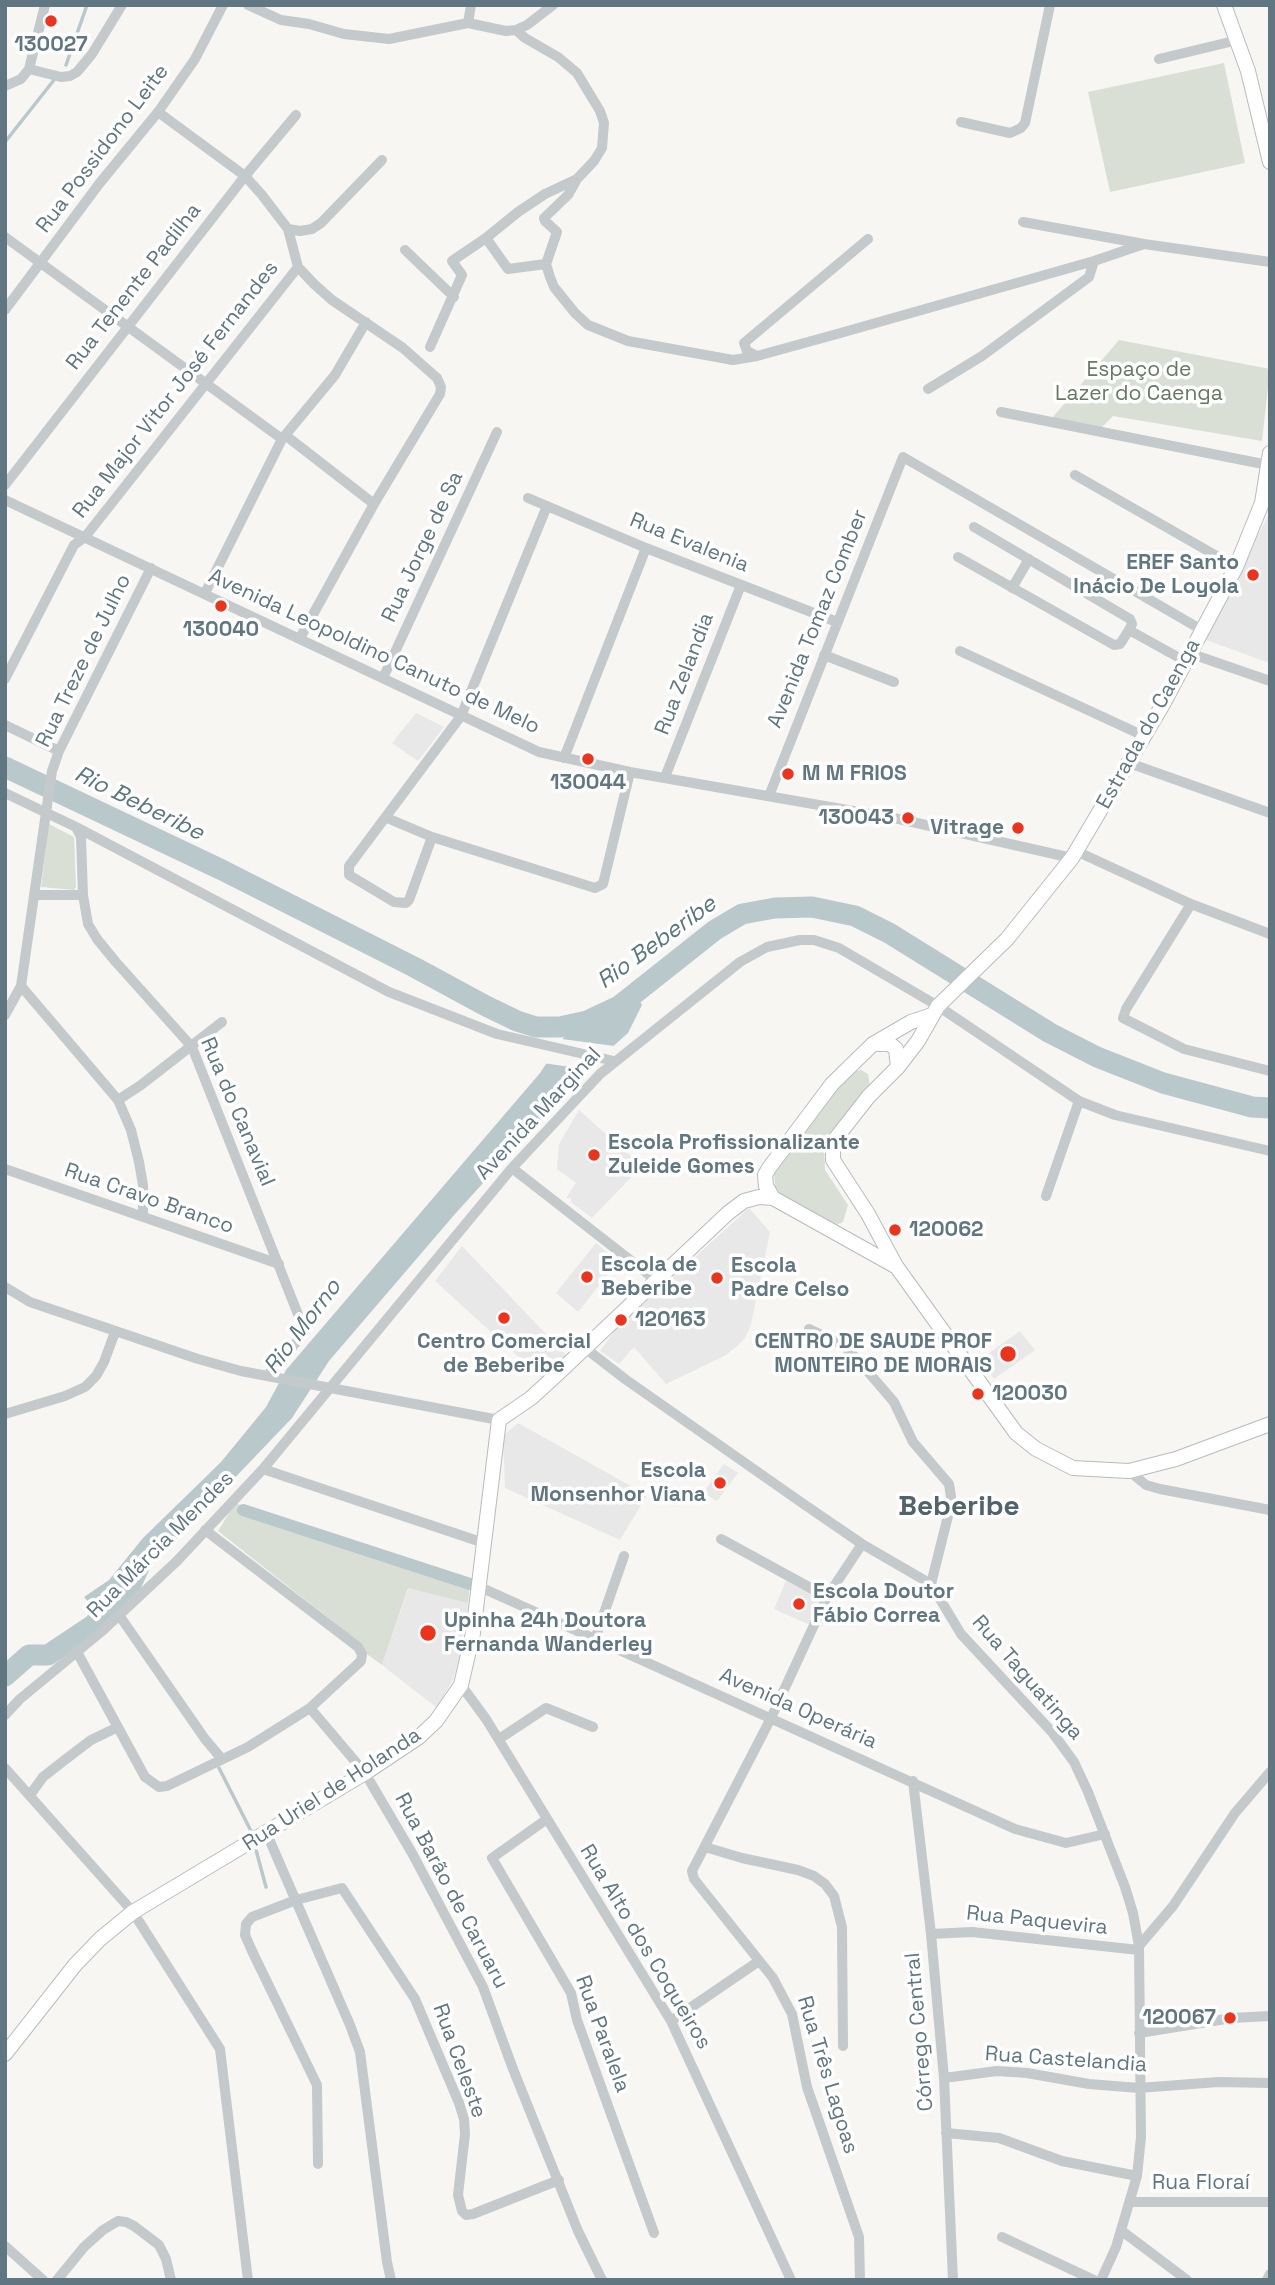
<!DOCTYPE html>
<meta charset="utf-8">
<style>
body{margin:0}
#map{position:relative;width:1275px;height:2285px;overflow:hidden;background:#f7f6f3;font-family:"Space Grotesk",sans-serif}
canvas{display:block}
.frame{position:absolute;inset:0;border:7px solid #607680;pointer-events:none}
</style>
<div id="map">
<canvas width="1275" height="2285"></canvas>
<div class="frame"></div>
</div>
<script>
const g = document.querySelector('canvas').getContext('2d');
g.lineJoin = 'round';
function fillPath(path, color) {
  g.fillStyle = color;
  g.fill(path, 'evenodd');
}
function toPath(rows) {
  const path = new Path2D();
  for (const r of rows) {
    path.moveTo(r[0], r[1]);
    for (let i = 2; i < r.length; i += 2) path.lineTo(r[i], r[i + 1]);
  }
  return path;
}
function strokePath(path, color, width, dash) {
  g.strokeStyle = color;
  g.lineWidth = width;
  g.lineCap = dash ? 'butt' : 'round';
  g.setLineDash(dash || []);
  g.stroke(path);
}
function label(font, color, halo, rows, align = 'center') {
  g.font = font + ' "Space Grotesk",sans-serif';
  g.lineWidth = 7;
  g.setLineDash([]);
  g.textBaseline = 'middle';
  g.strokeStyle = halo;
  g.fillStyle = color;
  for (const [text, x, y, turn = 0] of rows) {
    g.save();
    g.translate(x, y);
    g.rotate((+turn || 0) * Math.PI / 180);
    g.textAlign = isNaN(turn) ? turn : align;
    if (halo) g.strokeText(text, 0, 0);
    g.fillText(text, 0, 0);
    g.restore();
  }
}
fillPath(toPath([
 [1270,512,1270,663,1203,639],
 [416,713,444,727,418,761,392,743],
 [579,1110,642,1166,592,1218,571,1202,571,1198,566,1198,576,1183,557,1169,559,1144],
 [749,1208,770,1232,751,1324,745,1338,737,1346,726,1355,666,1384,634,1347,619,1364,600,1351,615,1330],
 [596,1243,618,1261,578,1312,556,1293],
 [462,1246,567,1356,543,1379,435,1281],
 [1020,1331,1035,1350,994,1379,981,1359],
 [518,1423,647,1495,620,1540,505,1488,503,1436],
 [724,1464,738,1473,717,1501,703,1493],
 [786,1581,824,1599,810,1625,774,1609],
 [409,1587,468,1603,461,1652,453,1679,437,1708,382,1665]
]), '#e7e8e7');
fillPath(toPath([
 [1224,63,1245,163,1110,192,1088,92],
 [1119,340,1270,369,1262,441,1113,416,1101,428,1052,418],
 [49,824,74,837,76,887,74,890,41,887],
 [861,1070,868,1074,870,1086,827,1136,824,1145,825,1170,848,1205,843,1222,834,1226,779,1195,775,1187,774,1174,836,1091,852,1072],
 [235,1503,254,1511,470,1582,468,1603,408,1588,382,1665,364,1652,360,1643,218,1531]
]), '#d9dfd4');
fillPath(toPath([
 [639,1000,642,1005,628,1033,581,1075,455,1214,329,1361,292,1418,163,1553,99,1614,84,1597,109,1580,143,1538,221,1462,266,1407,286,1370,540,1073,566,1034,593,1028]
]), '#b9c9cb');
fillPath(toPath([
 [562,1039,614,1046,591,1070,543,1063]
]), '#f7f6f3');
strokePath(toPath([
 [66,65,87,5],
 [5,142,54,80],
 [219,1768,251,1831],
 [256,1850,266,1887]
]), '#b9c9cb', 3.5);
strokePath(toPath([
 [243,1510,470,1584]
]), '#b9c9cb', 12);
strokePath(toPath([
 [5,767,222,870,414,967,486,1006,517,1021,536,1027,560,1027,587,1021,619,1006,715,930,742,914,775,908,812,907,855,916,889,933,1050,1033,1097,1057,1163,1083,1252,1107,1270,1108],
 [5,1676,29,1655,48,1655,93,1625,105,1613,109,1604,120,1597,130,1587,144,1556]
]), '#b9c9cb', 21);
const major = toPath([
 [1224,5,1248,71,1270,162],
 [1270,453,1262,503,1236,567,1162,706,1072,858,1007,939,938,1006,918,1041,898,1067,869,1096,836,1138,833,1148,833,1160,868,1214,896,1266,1016,1433,1036,1449,1073,1468,1129,1471,1176,1459,1270,1424],
 [873,1044,890,1044,896,1049,898,1067],
 [773,1198,766,1186,765,1175,769,1168,832,1084,873,1044,911,1022,932,1015],
 [5,2054,75,1965,100,1939,133,1912,365,1773,419,1737,436,1721,461,1685,473,1633,499,1420,531,1398,553,1378,728,1213,744,1201,759,1197,773,1198,895,1266]
]);
strokePath(major, '#b7bcbf', 16);
strokePath(toPath([
 [248,5,281,20,309,24,344,34,389,39,468,23,506,31,516,30,527,25,553,5],
 [468,23,471,5],
 [1159,59,1238,40],
 [29,69,61,77,70,76,77,72,92,54,122,5],
 [5,86,21,79,29,69,45,5],
 [158,112,245,176,262,195,288,229,298,267,314,284,332,300,403,348,437,378,441,387,440,394,374,504,300,638],
 [961,122,1010,133,1021,128,1025,123,1050,5],
 [577,179,568,195,544,218,545,221,557,232,546,264,550,277,554,287,575,313,588,325,628,341,733,360,757,356,837,334,1094,261,1144,244],
 [1023,222,1144,244,1270,262],
 [288,229,300,231,312,229,321,223,382,160],
 [5,237,282,439],
 [486,238,508,269,546,264],
 [405,250,454,297],
 [5,310,99,184,158,112,195,59,223,5],
 [430,347,462,275,452,261,486,238,518,212,545,194,577,179,594,161,602,148,604,123,600,111,577,73,558,57,525,38,516,30],
 [757,356,747,351,744,343,868,239],
 [928,389,982,356,1089,277,1094,261],
 [1001,412,1268,465],
 [285,435,374,504],
 [1075,475,1236,567],
 [5,485,245,176,296,115],
 [528,498,646,548,837,622],
 [5,500,539,752,630,772,899,819,1072,858],
 [974,527,1130,619,1132,624,1129,630],
 [958,557,1114,645,1120,644,1129,630,1185,661],
 [1012,588,1029,559],
 [205,593,282,439,335,375,366,322],
 [960,651,1144,736],
 [1189,653,1270,681],
 [824,655,894,682],
 [383,678,497,432],
 [5,679,74,545,85,537,298,267],
 [5,725,59,751],
 [564,758,646,548],
 [1129,763,1270,813],
 [665,777,741,585],
 [5,793,76,827,389,992,497,1034,614,1061],
 [769,796,903,457,1202,630],
 [387,818,432,837,595,888,603,884,630,772],
 [76,827,81,837,83,895,88,924,97,939,115,961,192,1047,305,1332,267,1376],
 [432,837,409,900,406,903,394,902,349,875,349,866,461,716,547,506],
 [1076,851,1191,904,1270,934],
 [34,895,83,895],
 [1191,904,1126,1009,1123,1018,1184,1049,1270,1071],
 [21,986,118,1100,131,1130,139,1162,143,1185,143,1217],
 [5,1015,21,986,52,771,59,751,151,568],
 [118,1100,141,1085,222,1022],
 [512,1168,657,1281],
 [5,1169,279,1264],
 [1046,1196,1079,1101],
 [5,1287,30,1302,198,1359,241,1371,499,1420],
 [809,1329,843,1345,857,1359,894,1402,913,1442,949,1484,951,1497,949,1512,931,1584],
 [585,1348,625,1379,805,1505,862,1544,931,1584,961,1634,1052,1732,1074,1762,1088,1792,1125,1887,1133,1913,1139,1946,1141,2137,1137,2176,1116,2247,1101,2280],
 [5,1414,65,1396,85,1387,96,1376,104,1362,115,1332],
 [263,1469,484,1543],
 [1129,1471,1146,1485,1160,1489,1270,1510],
 [721,1539,827,1597],
 [480,1587,1015,1829,1066,1843,1105,1834],
 [119,1615,205,1739,221,1758],
 [595,1639,624,1556],
 [77,1652,145,1777,159,1787,167,1786,248,1747,310,1708,361,1661,362,1654,358,1647,205,1530],
 [461,1685,486,1719,671,2021,791,2280],
 [310,1708,365,1773,412,1853,483,1987,513,2069,578,2231,602,2280],
 [5,1715,20,1699,101,1632,177,1561,263,1469,512,1168,600,1074,740,962,767,947,800,940,814,940,839,948,938,1006,1079,1101,1115,1115,1270,1151],
 [499,1739,546,1708,593,1727],
 [5,1768,133,1912,220,2049,248,2280],
 [913,1781,931,1934,944,2078,953,2280],
 [30,1795,43,1777,66,1759,91,1740,118,1727],
 [547,1819,492,1858,571,1993,577,2020,654,2233],
 [266,1832,350,2025,360,2052,387,2262,391,2280],
 [705,1847,742,1858,798,1870,814,1876,825,1884,834,1896,842,1927,843,2046],
 [931,1934,972,1932,1139,1950],
 [1139,1946,1173,1906,1235,1813,1270,1772],
 [671,2021,759,1961],
 [1139,2033,1232,2018,1270,2016],
 [944,2078,997,2071,1027,2073,1089,2084,1139,2088,1218,2082,1270,2083],
 [946,2133,999,2138,1062,2161,1137,2176],
 [318,2164,317,2085,252,1951,245,1935,246,1924,252,1917,296,1900,342,1888,415,1999,459,2103,464,2119,465,2134,458,2195,462,2211,466,2215,473,2214,559,2180],
 [1131,2202,1270,2202],
 [1122,2231,1187,2280],
 [1002,2237,1094,2280],
 [5,2246,43,2280],
 [57,2280,84,2247,103,2230,118,2221,126,2222,134,2226,159,2245,166,2259,171,2280],
 [860,2280,859,2237,807,2087,792,2014,773,1978,694,1879,692,1871,771,1718,827,1597,862,1544],
 [1267,2280,1270,2274]
]), '#c4c9cb', 10);
strokePath(major, '#fff', 14);
for (const [x, y, r, color] of [
 [51,21,7,"#ee331c"],
 [1253,575,7,"#ee331c"],
 [221,606,7,"#ee331c"],
 [588,759,7,"#ee331c"],
 [788,774,7,"#ee331c"],
 [908,818,7,"#ee331c"],
 [1018,828,7,"#ee331c"],
 [594,1155,7,"#ee331c"],
 [895,1230,7,"#ee331c"],
 [587,1277,7,"#ee331c"],
 [717,1278,7,"#ee331c"],
 [504,1318,7,"#ee331c"],
 [621,1320,7,"#ee331c"],
 [1008,1354,9,"#ee331c"],
 [978,1394,7,"#ee331c"],
 [720,1483,7,"#ee331c"],
 [799,1604,7,"#ee331c"],
 [428,1633,9,"#ee331c"],
 [1230,2018,7,"#ee331c"]
]) {
  const dot = new Path2D();
  dot.arc(x, y, r, 0, 2 * Math.PI);
  g.fillStyle = color;
  g.fill(dot);
  strokePath(dot, '#fff', 2.5);
}
label('bold 21px', '#607680', '#fff', [
 ["130027",51,45,"center"],
 ["EREF Santo",1239,563,"right"],
 ["Inácio De Loyola",1239,587,"right"],
 ["130040",221,630,"center"],
 ["M M FRIOS",802,774],
 ["130044",588,783,"center"],
 ["130043",894,818,"right"],
 ["Vitrage",1004,828,"right"],
 ["Escola Profissionalizante",608,1143],
 ["Zuleide Gomes",608,1167],
 ["120062",909,1230],
 ["Escola de",601,1265],
 ["Beberibe",601,1289],
 ["Escola",731,1266],
 ["Padre Celso",731,1290],
 ["120163",635,1320],
 ["Centro Comercial",504,1342,"center"],
 ["de Beberibe",504,1366,"center"],
 ["CENTRO DE SAUDE PROF",992,1342,"right"],
 ["MONTEIRO DE MORAIS",992,1366,"right"],
 ["120030",992,1394],
 ["Escola",706,1471,"right"],
 ["Monsenhor Viana",706,1495,"right"],
 ["Escola Doutor",813,1592],
 ["Fábio Correa",813,1616],
 ["Upinha 24h Doutora",444,1621],
 ["Fernanda Wanderley",444,1645],
 ["120067",1216,2018,"right"]
], 'left');
label('21px', '#607680', '#fff', [
 ["Rua Possidono Leite",103,149,-53],
 ["Rua Tenente Padilha",134,287,-52],
 ["Rua Major Vitor José Fernandes",176,390,-52],
 ["Rua Evalenia",689,543,22],
 ["Rua Jorge de Sa",423,547,-65],
 ["Avenida Tomaz Comber",818,619,-68],
 ["Avenida Leopoldino Canuto de Melo",374,652,25],
 ["Rua Treze de Julho",84,661,-64],
 ["Rua Zelandia",685,674,-69],
 ["Estrada do Caenga",1149,724,-61],
 ["Rua do Canavial",237,1112,67],
 ["Avenida Marginal",539,1114,-47],
 ["Rua Cravo Branco",149,1199,19],
 ["Rua Márcia Mendes",161,1545,-45],
 ["Rua Taguatinga",1027,1678,49],
 ["Avenida Operária",798,1709,24],
 ["Rua Uriel de Holanda",332,1790,-33],
 ["Rua Barão de Caruaru",451,1891,62],
 ["Rua Paquevira",1037,1921,6],
 ["Rua Alto dos Coqueiros",645,1947,59],
 ["Córrego Central",920,2032,-95],
 ["Rua Paralela",602,2034,70],
 ["Rua Castelandia",1066,2060,4],
 ["Rua Celeste",459,2061,70],
 ["Rua Três Lagoas",827,2075,73],
 ["Rua Floraí",1201,2183]
]);
label('21px', '#66785f', '#fff', [
 ["Espaço de",1139,370],
 ["Lazer do Caenga",1139,394]
]);
label('italic 23px', '#5a777c', '#fff', [
 ["Rio Beberibe",139,804,26],
 ["Rio Beberibe",657,943,-36],
 ["Rio Morno",303,1327,-53]
]);
label('bold 28px', '#52636b', '#fff', [
 ["Beberibe",959,1507]
]);
</script>
